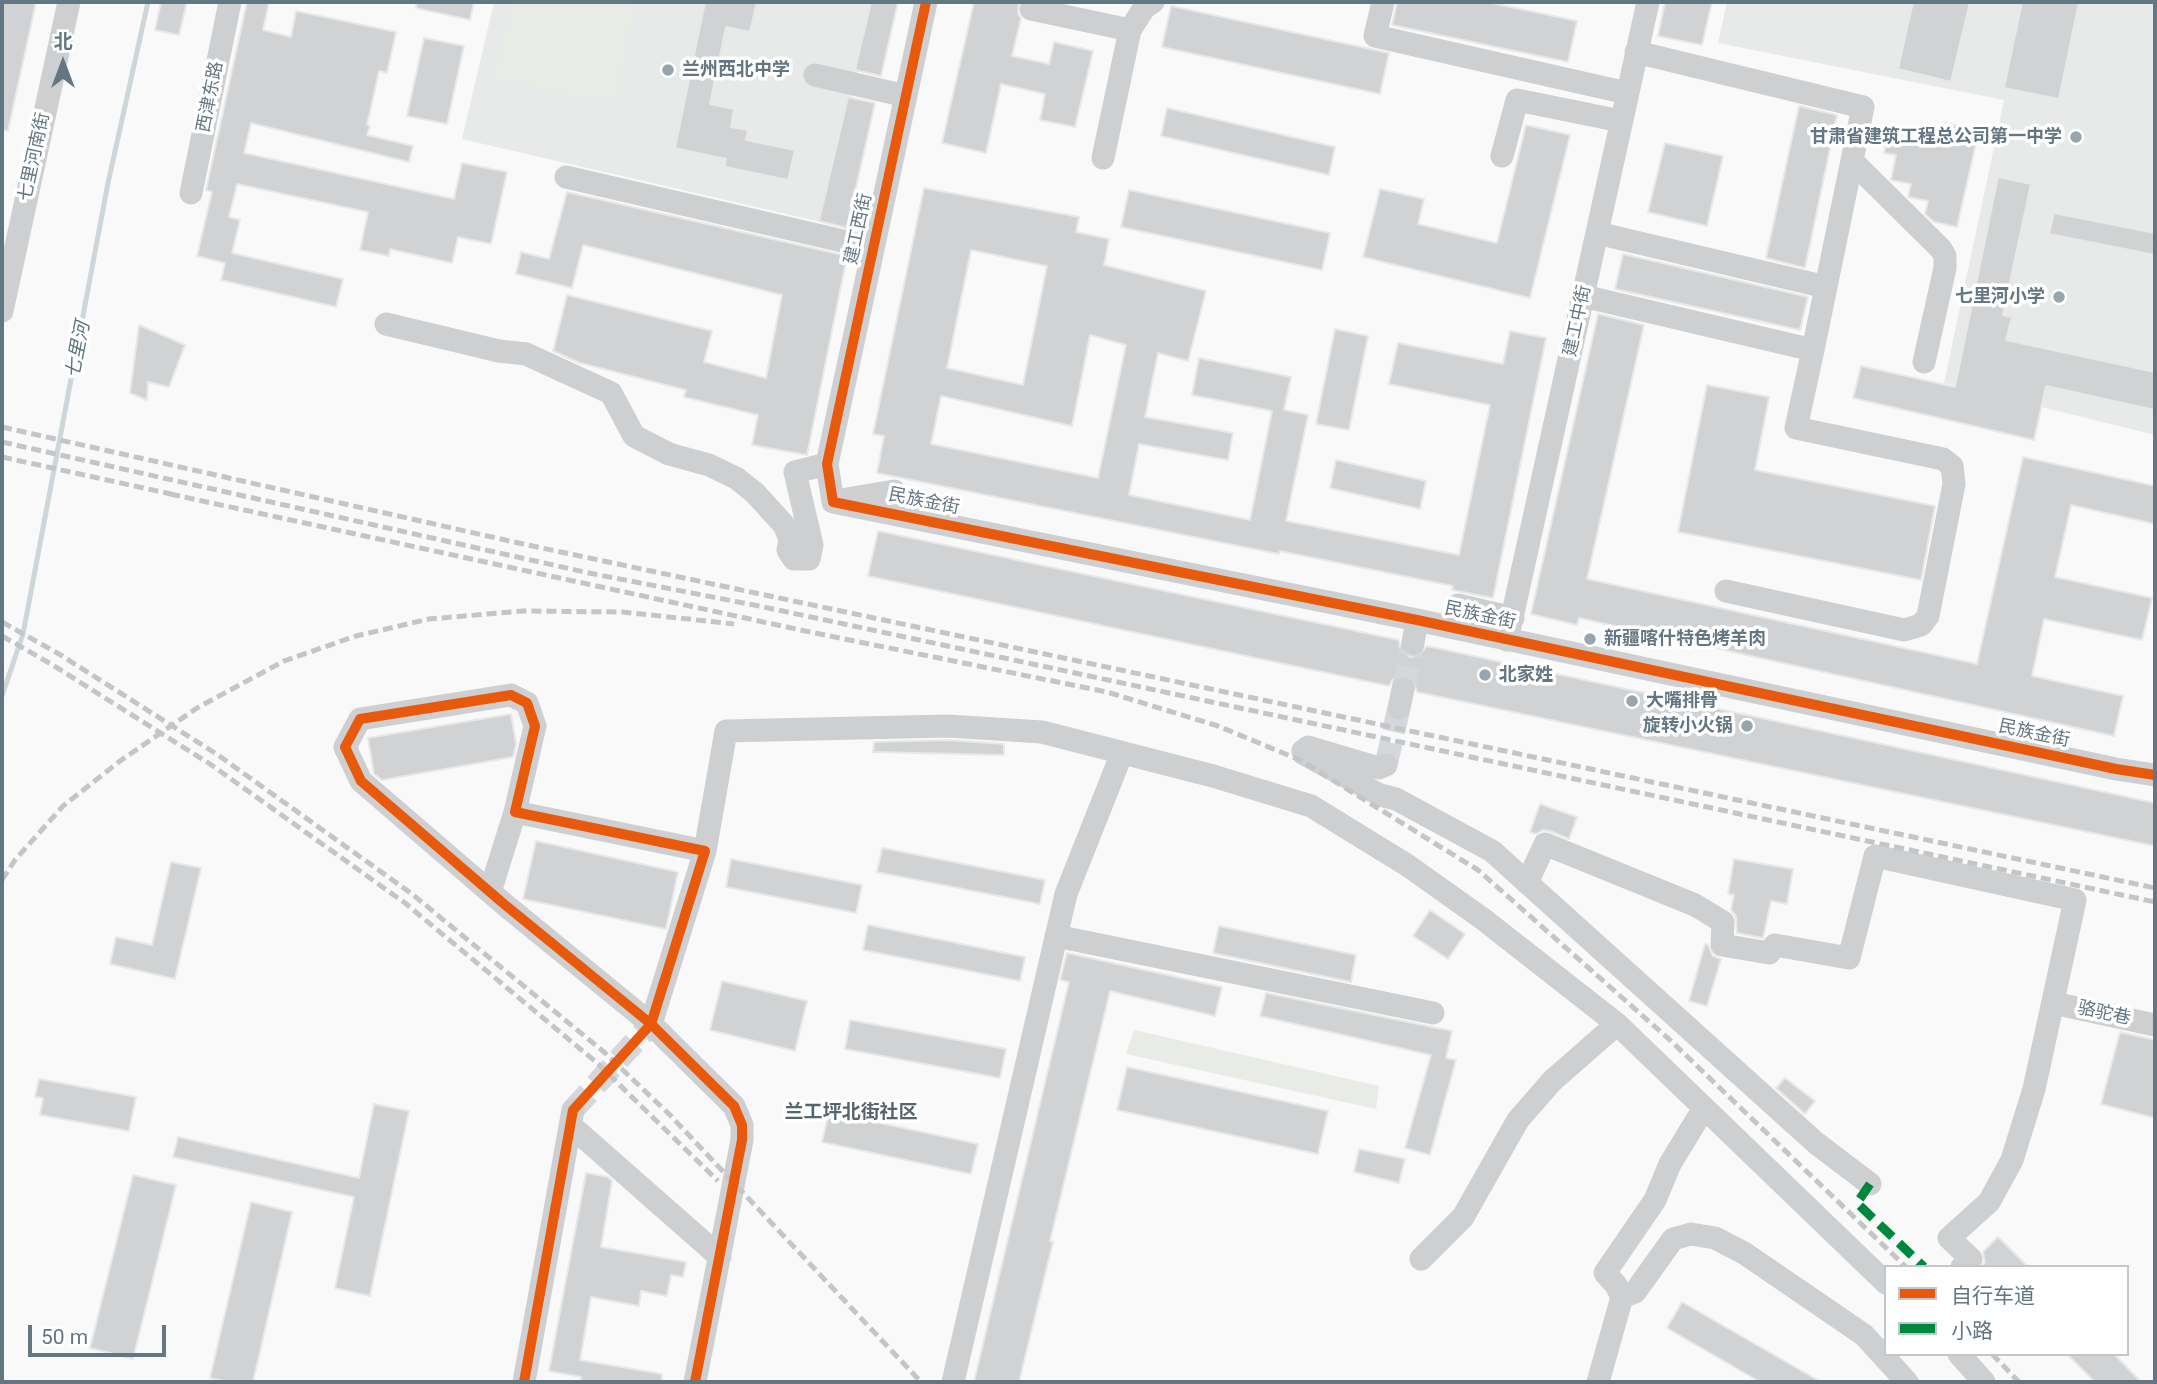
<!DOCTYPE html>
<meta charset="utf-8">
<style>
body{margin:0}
#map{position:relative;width:2157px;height:1384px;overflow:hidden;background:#f9f9f9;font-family:Roboto,"Noto Sans SC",sans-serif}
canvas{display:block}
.frame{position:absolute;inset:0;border:4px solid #657683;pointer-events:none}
.legend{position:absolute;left:1884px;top:1265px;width:245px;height:91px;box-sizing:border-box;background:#fff;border:2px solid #c1c8cd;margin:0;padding:9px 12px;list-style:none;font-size:21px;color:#657683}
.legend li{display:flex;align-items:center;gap:14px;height:35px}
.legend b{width:35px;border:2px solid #c1c8cd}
.north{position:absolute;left:28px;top:28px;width:70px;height:70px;-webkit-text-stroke:5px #fff;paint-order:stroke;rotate:0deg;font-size:19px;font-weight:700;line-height:28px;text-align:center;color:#657683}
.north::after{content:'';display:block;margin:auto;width:24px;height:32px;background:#657683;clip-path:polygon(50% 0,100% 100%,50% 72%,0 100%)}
.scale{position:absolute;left:28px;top:1325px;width:138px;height:32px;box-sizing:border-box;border:4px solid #657683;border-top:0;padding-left:9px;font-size:21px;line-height:24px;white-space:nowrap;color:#657683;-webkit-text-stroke:5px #fff;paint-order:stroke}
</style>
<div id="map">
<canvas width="2157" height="1384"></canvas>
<div class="frame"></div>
<ul class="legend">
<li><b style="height:9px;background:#e8590c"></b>自行车道</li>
<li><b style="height:9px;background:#00873e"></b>小路</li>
</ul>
<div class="north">北</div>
<div class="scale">50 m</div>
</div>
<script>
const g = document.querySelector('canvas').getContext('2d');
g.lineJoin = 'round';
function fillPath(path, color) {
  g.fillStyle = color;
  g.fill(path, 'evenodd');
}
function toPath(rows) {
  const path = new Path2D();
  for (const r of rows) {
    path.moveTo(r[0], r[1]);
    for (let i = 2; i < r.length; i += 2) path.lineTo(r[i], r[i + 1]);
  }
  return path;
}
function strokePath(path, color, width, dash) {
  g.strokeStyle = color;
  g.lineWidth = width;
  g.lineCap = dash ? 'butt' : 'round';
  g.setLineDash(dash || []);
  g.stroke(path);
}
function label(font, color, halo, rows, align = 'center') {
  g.font = font + ' Roboto,"Noto Sans SC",sans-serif';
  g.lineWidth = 7;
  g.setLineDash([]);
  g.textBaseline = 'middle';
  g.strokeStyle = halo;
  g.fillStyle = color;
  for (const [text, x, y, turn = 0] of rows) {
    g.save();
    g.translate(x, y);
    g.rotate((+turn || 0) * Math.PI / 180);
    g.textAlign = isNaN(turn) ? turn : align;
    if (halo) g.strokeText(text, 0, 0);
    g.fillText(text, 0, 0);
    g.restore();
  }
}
fillPath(toPath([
 [494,2,875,2,821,222,462,139],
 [1727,2,2155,2,2155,435,1944,383,2004,100,1718,43]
]), '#e8e9e9');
fillPath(toPath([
 [511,2,636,2,614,105,494,79],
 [1134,1030,1379,1086,1376,1109,1126,1054]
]), '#e8ebe6');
strokePath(toPath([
 [2,696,23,634,108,183,148,2]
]), '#ced6d9', 5);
const building = toPath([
 [2,2,36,2,8,131,2,130,2,2],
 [161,2,187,2,179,35,155,30,161,2],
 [247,2,269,2,263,30,291,37,296,11,396,32,387,73,379,71,367,125,370,126,367,135,413,146,409,162,251,123,244,153,454,199,462,163,507,172,491,244,458,237,452,263,390,249,389,256,360,250,368,212,237,184,229,217,240,220,232,253,343,279,336,307,221,280,225,263,197,256,212,192,206,190,247,2],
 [417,2,474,2,470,20,416,8,417,2],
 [705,2,757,2,750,32,726,27,710,104,734,109,731,127,748,130,746,140,795,150,788,180,725,167,726,159,675,148,705,2],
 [871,2,898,2,881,76,855,70,871,2],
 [974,2,1019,2,1018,13,1021,18,1012,56,1049,64,1054,42,1093,51,1075,127,1040,120,1045,94,1001,84,986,153,942,143,974,2],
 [1397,2,1487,2,1577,21,1568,62,1392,25,1397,2],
 [1665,2,1712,2,1702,45,1658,36,1665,2],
 [1913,2,1970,2,1951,82,1898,69,1913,2],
 [2022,2,2079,2,2059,99,2004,88,2022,2],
 [1171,6,1389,53,1380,94,1162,47,1171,6],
 [424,38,464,46,447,124,407,116,424,38],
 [848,97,875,103,847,228,819,221,848,97],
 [1799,106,1837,115,1805,268,1766,258,1799,106],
 [1167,108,1335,147,1329,175,1161,136,1167,108],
 [1945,123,1979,130,1957,227,1934,222,1925,214,1928,201,1908,197,1911,184,1891,180,1896,155,1884,153,1889,133,1940,145,1945,123],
 [1526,125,1570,135,1530,298,1363,257,1380,189,1424,199,1418,224,1497,243,1526,125],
 [1665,143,1723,156,1707,226,1648,212,1665,143],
 [1998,177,2031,184,2003,315,2012,317,2006,340,2155,372,2155,410,2046,386,2034,440,1853,398,1861,366,1955,387,1998,177],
 [924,188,1079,217,1076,232,1109,239,1104,265,1206,291,1188,361,1158,353,1145,417,1233,433,1228,460,1139,444,1129,495,1250,520,1272,411,1192,395,1199,358,1291,377,1284,410,1308,415,1286,521,1459,555,1490,405,1389,384,1398,343,1503,364,1510,331,1546,338,1493,598,1452,590,1453,586,1280,551,1279,554,877,473,884,436,873,434,924,188],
 [971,250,1047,266,1023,385,947,368,971,250],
 [1090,335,1126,345,1098,478,931,444,941,396,1072,426,1090,335],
 [1129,190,1330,233,1322,270,1121,227,1129,190],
 [567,192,847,256,807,455,752,445,758,415,684,397,686,390,580,363,553,351,567,295,712,331,704,362,766,378,782,295,583,245,572,288,516,274,521,252,549,259,567,192],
 [2054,213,2155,233,2155,255,2049,234,2054,213],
 [1623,254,1808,297,1800,330,1615,289,1623,254],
 [1598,314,1644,325,1587,579,1977,664,2023,457,2155,486,2155,524,2071,505,2055,577,2152,598,2142,640,2044,619,2032,676,2123,696,2114,736,1579,618,1577,625,1531,614,1598,314],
 [139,325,185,345,169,387,148,382,147,400,130,393,139,325],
 [1335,329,1368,336,1349,430,1316,424,1335,329],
 [1707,385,1769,397,1755,470,1935,506,1921,580,1678,532,1707,385],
 [1336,460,1426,481,1420,509,1330,488,1336,460],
 [878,531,1399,640,1400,648,1410,657,1418,656,1427,646,2155,803,2155,846,1417,692,1413,679,1405,675,1393,679,1389,686,868,576,878,531],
 [511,714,516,744,513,757,382,780,374,774,368,738,511,714],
 [948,740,1004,744,1004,755,873,752,874,742,948,740],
 [1540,804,1577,817,1569,839,1550,831,1543,830,1536,834,1530,832,1540,804],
 [536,841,678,872,666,929,523,899,536,841],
 [882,848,1045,880,1040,904,877,872,882,848],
 [731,859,862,885,856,913,726,887,731,859],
 [1734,859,1793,869,1787,904,1771,901,1763,938,1737,933,1736,916,1731,910,1734,895,1728,894,1734,859],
 [171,862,201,868,175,979,110,964,116,937,152,945,171,862],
 [1430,910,1465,934,1448,959,1413,936,1430,910],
 [868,925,1025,957,1020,981,863,950,868,925],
 [1219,926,1356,955,1351,982,1213,953,1219,926],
 [1705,944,1708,945,1713,956,1721,959,1707,1006,1689,1001,1705,944],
 [1067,953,1222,987,1215,1016,1110,991,1050,1241,1053,1242,1019,1382,974,1382,1069,982,1060,980,1067,953],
 [722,981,807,1001,795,1051,710,1030,722,981],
 [1266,993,1452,1031,1446,1058,1456,1060,1430,1155,1405,1148,1431,1055,1260,1016,1266,993],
 [850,1020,1006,1049,1000,1078,845,1049,850,1020],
 [2120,1032,2155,1040,2155,1118,2101,1104,2120,1032],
 [1127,1067,1328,1111,1318,1154,1117,1110,1127,1067],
 [1785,1078,1815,1101,1805,1114,1776,1088,1785,1078],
 [39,1079,136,1097,129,1131,40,1115,43,1098,35,1097,39,1079],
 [374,1104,409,1111,370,1296,335,1288,354,1197,173,1157,178,1137,359,1178,374,1104],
 [829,1112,978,1144,971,1174,822,1142,829,1112],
 [1359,1149,1405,1159,1399,1183,1354,1172,1359,1149],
 [586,1173,608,1177,612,1181,601,1247,686,1262,683,1277,671,1275,667,1296,641,1291,639,1306,591,1297,580,1360,662,1374,662,1382,580,1382,581,1377,549,1371,586,1173],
 [133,1175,176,1185,133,1359,90,1348,133,1175],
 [251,1202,292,1212,253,1382,228,1382,210,1378,251,1202],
 [1998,1237,2028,1267,1982,1267,1985,1262,1983,1252,1998,1237],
 [1682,1302,1821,1382,1760,1382,1667,1328,1682,1302],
 [2067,1354,2114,1354,2141,1382,2095,1382,2067,1354]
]);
fillPath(building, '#d0d2d3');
strokePath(building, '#e8e8e8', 2);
strokePath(toPath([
 [1403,689,1413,643],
 [1386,765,1399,708],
 [573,1110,651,1024]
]), '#d4d8dc', 23, [23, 11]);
strokePath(toPath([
 [926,2,827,464,833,502,1417,620,2116,769,2155,775],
 [1383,2,1375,36,1627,93],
 [1031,9,1130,30],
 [815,75,906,96],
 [1502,156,1517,100,1621,121],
 [1103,158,1130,30,1144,8,1153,2],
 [1852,161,1941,249,1945,256,1945,268,1924,362],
 [566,177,873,248],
 [191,193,230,2],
 [1597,233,1826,287],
 [1583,296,1813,350,1863,107,1636,52],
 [2,311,69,2],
 [386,324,499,351,526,354,611,393,634,436,669,454,709,465,736,478,755,493,784,525,790,539,788,550,794,559,809,559,812,545,795,472,827,464],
 [847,499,894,491],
 [1726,591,1904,630,1921,625,1928,616,1954,484,1952,466,1943,459,1796,428,1813,350],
 [1458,605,1513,618],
 [1507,640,1648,2],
 [1413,643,1417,620],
 [1399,708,1403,689],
 [1386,765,1379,768,1308,747,1303,751,1304,754,1380,795,1396,799,1492,851,1816,1143,1870,1184],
 [1527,883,1545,844,1695,905,1723,922,1722,945,1769,953,1775,945,1849,958,1875,856,2075,900,2034,1089,2012,1160,1989,1202,1949,1238,1971,1259,1962,1267],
 [490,892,515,812],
 [1056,936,1433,1013],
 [2053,1003,2155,1025],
 [651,1024,504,904,361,781,345,747,360,719,511,695,527,703,535,726,515,812,705,851],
 [570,1125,720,1257],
 [1421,1259,1463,1217,1518,1120,1552,1081,1617,1024],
 [1622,1297,1635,1292,1673,1239,1691,1234,1715,1238,1744,1253,1864,1335,1907,1382],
 [1959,1354,1984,1382],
 [524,1382,573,1110],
 [695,1382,742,1140,742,1125,734,1106,651,1024,705,851,726,731,948,726,1042,732,1213,776,1311,806,1407,865,1483,919,1617,1024,1886,1283],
 [953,1382,1066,894,1122,753],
 [1598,1382,1622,1297,1616,1285,1605,1273,1655,1200,1670,1164,1704,1108]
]), '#cecfd0', 23);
strokePath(toPath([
 [2,427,523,544,2155,888],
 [2,442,589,573,759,606,2155,902],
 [2,457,180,496],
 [170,494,810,632,1107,692,1218,726,1300,760,1478,870,1670,1040,1906,1267],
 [2,622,59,654,218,755,412,894,604,1052,669,1114,921,1382],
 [2,636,51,664,210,764,405,903,596,1062,718,1181],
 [2,880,15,860,63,806,120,761,197,708,284,661,356,636,429,619,523,611,623,612,734,624],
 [1992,1354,2019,1382]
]), '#c3c5c6', 5, [10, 5]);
strokePath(toPath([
 [1870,1184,1857,1203,1924,1267]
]), '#00873e', 9, [18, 9]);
strokePath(toPath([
 [926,2,827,464,833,502,1417,620,2116,769,2155,775],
 [524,1382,573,1110,651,1024,504,904,361,781,345,747,360,719,511,695,527,703,535,726,515,812,705,851,651,1024,734,1106,742,1125,742,1140,695,1382]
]), '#e8590c', 10);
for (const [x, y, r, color] of [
 [668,70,7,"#99a4ac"],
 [2076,137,7,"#99a4ac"],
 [2059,297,7,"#99a4ac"],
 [1590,639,7,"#99a4ac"],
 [1485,675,7,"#99a4ac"],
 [1632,701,7,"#99a4ac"],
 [1747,726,7,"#99a4ac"]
]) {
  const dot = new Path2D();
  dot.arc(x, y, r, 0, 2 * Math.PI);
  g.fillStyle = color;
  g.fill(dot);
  strokePath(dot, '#fff', 2.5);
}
label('bold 18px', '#657683', '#fff', [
 ["兰州西北中学",682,70],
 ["甘肃省建筑工程总公司第一中学",2062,137,"right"],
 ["七里河小学",2045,297,"right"],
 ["新疆喀什特色烤羊肉",1604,639],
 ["北家姓",1499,675],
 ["大嘴排骨",1646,701],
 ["旋转小火锅",1733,726,"right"]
], 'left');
label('18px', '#657683', '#fff', [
 ["西津东路",211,97,-79],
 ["七里河南街",35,157,-78],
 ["建工西街",859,229,-78],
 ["建工中街",1578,321,-78],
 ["民族金街",924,502,11],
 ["民族金街",1480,616,12],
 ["民族金街",2034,734,12],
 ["骆驼巷",2104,1014,12]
]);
label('italic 19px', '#60757c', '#fff', [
 ["七里河",79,350,-79]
]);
label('bold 19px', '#57646e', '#fff', [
 ["兰工坪北街社区",851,1113]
]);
</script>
